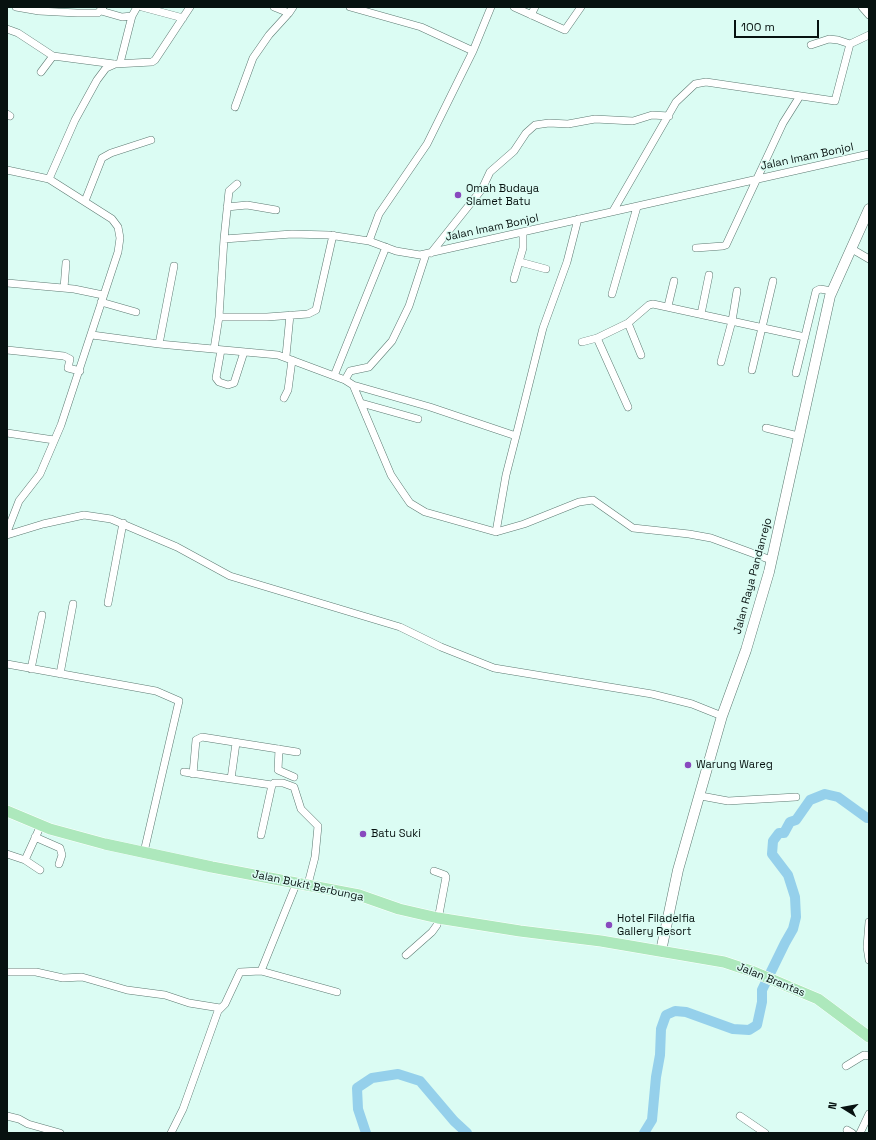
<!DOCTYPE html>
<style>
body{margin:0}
#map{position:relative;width:876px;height:1140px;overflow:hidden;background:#dbfcf3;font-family:"Space Grotesk",sans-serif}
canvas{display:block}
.frame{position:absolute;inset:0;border:8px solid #071210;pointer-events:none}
.north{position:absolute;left:824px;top:1088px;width:40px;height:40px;-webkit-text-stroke:3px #dbfcf3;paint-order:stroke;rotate:281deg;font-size:11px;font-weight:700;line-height:16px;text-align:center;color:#071210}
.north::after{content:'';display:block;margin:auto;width:14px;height:18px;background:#071210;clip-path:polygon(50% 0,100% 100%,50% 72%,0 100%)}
.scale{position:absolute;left:734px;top:20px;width:85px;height:18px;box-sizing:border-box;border:2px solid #071210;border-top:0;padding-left:5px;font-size:12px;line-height:14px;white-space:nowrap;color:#071210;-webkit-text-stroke:3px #dbfcf3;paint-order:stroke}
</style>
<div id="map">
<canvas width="876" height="1140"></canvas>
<div class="frame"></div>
<div class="north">N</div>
<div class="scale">100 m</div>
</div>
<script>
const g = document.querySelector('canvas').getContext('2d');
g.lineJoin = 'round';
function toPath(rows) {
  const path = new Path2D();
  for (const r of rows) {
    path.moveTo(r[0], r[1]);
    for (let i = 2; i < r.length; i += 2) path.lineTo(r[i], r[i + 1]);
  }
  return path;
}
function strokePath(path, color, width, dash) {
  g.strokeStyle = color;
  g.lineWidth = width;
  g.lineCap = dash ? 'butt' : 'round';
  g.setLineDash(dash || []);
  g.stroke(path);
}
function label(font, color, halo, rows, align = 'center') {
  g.font = font + ' "Space Grotesk",sans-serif';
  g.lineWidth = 3;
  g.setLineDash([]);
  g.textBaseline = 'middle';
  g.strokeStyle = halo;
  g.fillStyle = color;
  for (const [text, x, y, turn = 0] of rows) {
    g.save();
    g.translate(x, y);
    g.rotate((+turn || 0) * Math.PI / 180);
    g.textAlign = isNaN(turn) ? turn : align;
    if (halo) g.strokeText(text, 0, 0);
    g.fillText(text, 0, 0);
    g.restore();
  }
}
strokePath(toPath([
 [366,1133,358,1109,357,1088,372,1078,398,1074,420,1081,454,1121,467,1133],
 [644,1133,652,1120,656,1077,660,1055,661,1029,666,1015,675,1011,686,1012,733,1029,749,1030,757,1025,762,1002,762,990,785,943,793,929,796,917,795,897,788,875,772,854,773,841,779,833,784,833,790,822,796,820,810,800,825,794,838,797,867,818,869,818]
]), '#95d0eb', 10);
const minor = toPath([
 [16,7,39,11,77,13,98,13,103,7],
 [142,7,183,18],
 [274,7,289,13,293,7],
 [350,7,421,27,473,51],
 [514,7,565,30,581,7],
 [862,7,869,15],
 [101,11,122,17,132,16],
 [531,15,535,7],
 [7,29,18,33,53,56,114,64],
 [811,45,829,39,838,40,850,44],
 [120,63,132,16,137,7],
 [41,72,53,56],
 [235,107,253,58,269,35,289,13],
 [7,114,10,116],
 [7,170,49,179,112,219,118,227,120,238,118,252,61,425,40,474,19,501,7,532],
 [49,179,75,120,97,80,106,68,115,64,152,62,155,60,190,7],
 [85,201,102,158,111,153,151,140],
 [227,207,247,205,276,210],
 [613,211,676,102,695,84,706,82,835,101,850,44,869,35],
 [224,239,229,191,237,184],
 [369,241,379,214,427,144,473,51,491,7],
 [696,248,723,246,726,245,783,123,800,96],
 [852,249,869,259],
 [431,253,482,189,490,172,514,151,526,133,535,125,549,123,568,124,595,119,633,121,652,115,669,116],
 [520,262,546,269],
 [514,279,523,248,523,234],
 [7,283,74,289,103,295],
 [64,288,66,263],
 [612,294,637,207],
 [101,302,136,312],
 [668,306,674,281],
 [701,314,709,275],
 [219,317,267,317,308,314,316,310,333,235],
 [92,335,159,344,278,355,345,380,353,385,391,475,399,487,410,503,425,512,496,532,524,524,579,502,593,500,633,528,689,534,711,538,771,560],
 [597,338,628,323],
 [582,342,597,338,628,407],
 [159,344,174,266],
 [214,349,219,317,224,239,292,234,329,235,369,241,396,251,420,255,869,154],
 [7,350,64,356,70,359,68,368,80,371],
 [221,350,216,378,219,382,228,385,234,383,244,352],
 [641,355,628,323,649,305,653,304,805,337],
 [286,356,290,315],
 [721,362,732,321,737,291],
 [752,370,773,281],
 [796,373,816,291,820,289,832,291],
 [334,376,386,247],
 [345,380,350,371,369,367,392,341,409,306,426,254],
 [353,385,430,407,516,436,543,328,567,262,578,219],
 [284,398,288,390,292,360],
 [361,403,418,419],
 [766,428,798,436],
 [7,433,54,440],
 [496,532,506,475,516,436],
 [7,535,43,524,84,515,111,519,177,547,230,576,400,627,441,647,494,668,652,694,692,704,722,716],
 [108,603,123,523],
 [7,664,156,691,179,701,144,852],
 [31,669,42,615],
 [60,674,73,604],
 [279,749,278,770,294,777],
 [184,772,272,785],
 [193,774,196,740,202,737,297,752],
 [231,779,236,743],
 [701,796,728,801,796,797],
 [261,835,272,785,274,783,283,783,294,787,301,809,318,826,315,857,308,884],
 [35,837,60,848,62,855,59,864],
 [7,854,25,860,40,870],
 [25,860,41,825],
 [869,922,867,947,869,960],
 [406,955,432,932,437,925,446,877,445,875,434,871],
 [261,971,297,882],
 [7,972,36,972,63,978,82,977,127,990,165,995,189,1003,220,1008],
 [846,1066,864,1055,869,1056],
 [7,1116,19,1119,28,1124,60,1133],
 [740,1116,765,1133],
 [847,1130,852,1133],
 [171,1133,183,1109,218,1011,225,1004,240,972,261,971,337,992],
 [860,1133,869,1114]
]);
const secondary = toPath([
 [661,951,678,870,722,716,746,650,769,572,830,296,869,209]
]);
const primary = toPath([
 [7,811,50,829,105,844,212,867,359,895,399,909,438,918,520,931,601,941,724,962,754,972,818,999,869,1037]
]);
strokePath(minor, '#5d7a72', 8);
strokePath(secondary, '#5d7a72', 11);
strokePath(primary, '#fff', 12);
strokePath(minor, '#fff', 7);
strokePath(secondary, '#fff', 10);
strokePath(primary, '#ade8bc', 11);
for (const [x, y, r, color] of [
 [458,195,4,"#8849be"],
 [688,765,4,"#8849be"],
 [363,834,4,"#8849be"],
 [609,925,4,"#8849be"]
]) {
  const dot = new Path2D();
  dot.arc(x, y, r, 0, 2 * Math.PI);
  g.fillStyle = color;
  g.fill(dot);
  strokePath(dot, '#dbfcf3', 1.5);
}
label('11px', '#071210', '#dbfcf3', [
 ["Jalan Imam Bonjol",807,157,-12],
 ["Jalan Imam Bonjol",492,228,-12],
 ["Jalan Raya Pandanrejo",753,576,-75],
 ["Jalan Bukit Berbunga",308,886,12],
 ["Jalan Brantas",771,980,22]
]);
label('11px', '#071210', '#dbfcf3', [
 ["Omah Budaya",466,189],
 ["Slamet Batu",466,202],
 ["Warung Wareg",696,765],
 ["Batu Suki",371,834],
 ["Hotel Filadelfia",617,919],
 ["Gallery Resort",617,932]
], 'left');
</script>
